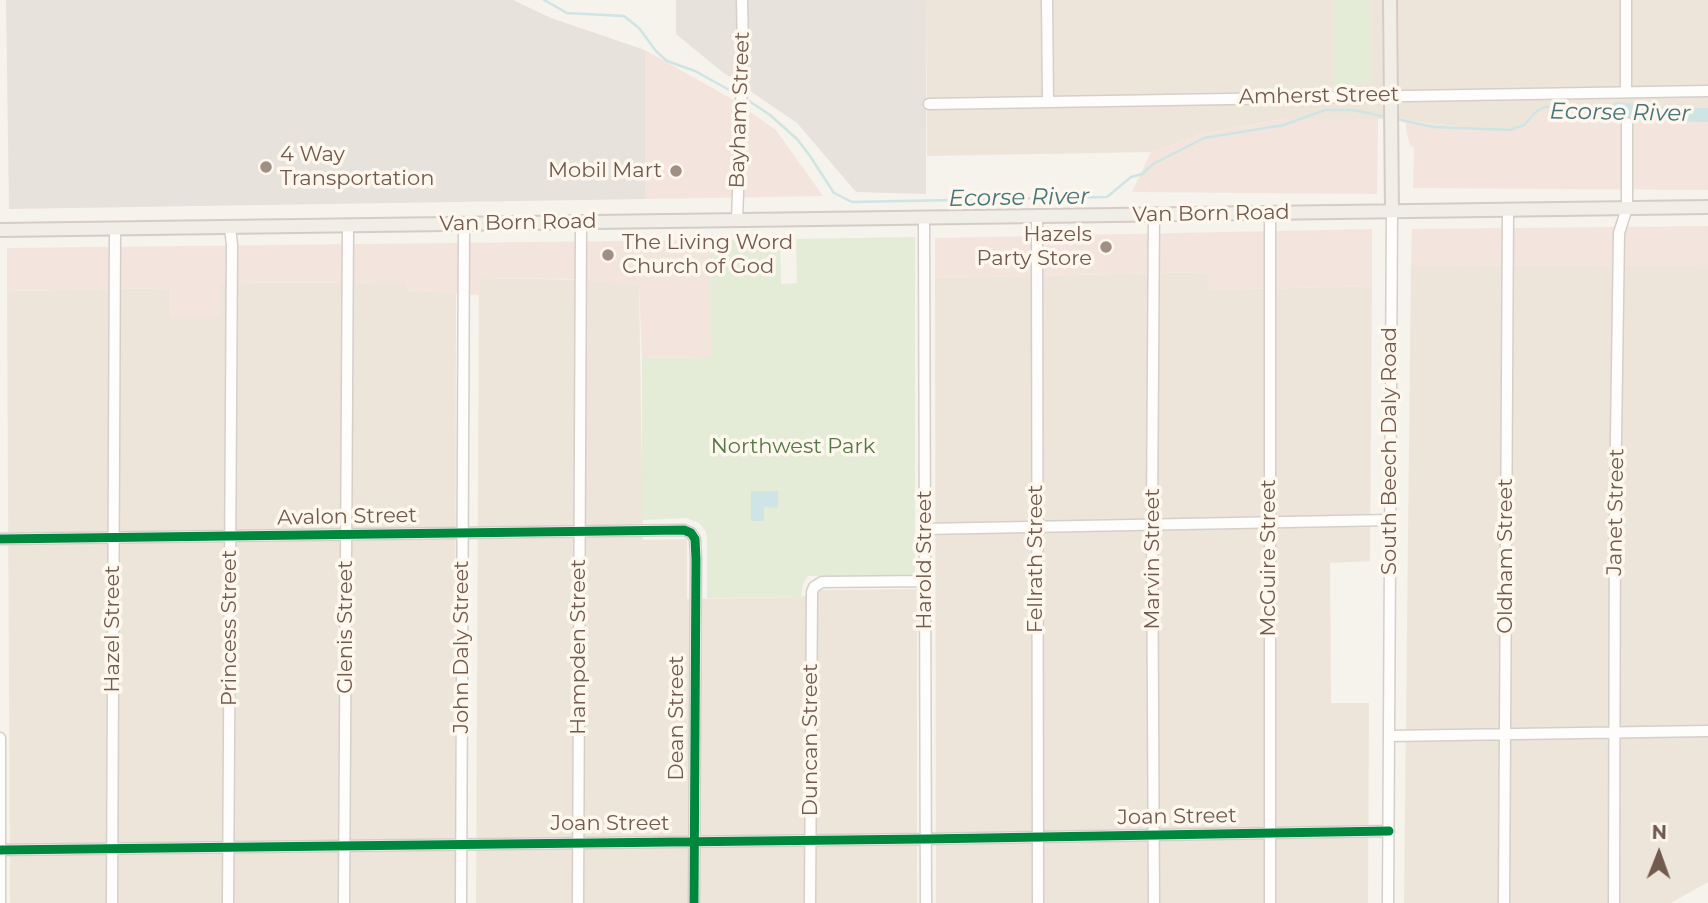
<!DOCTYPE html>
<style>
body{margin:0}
#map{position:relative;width:1708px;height:903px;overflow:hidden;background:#f6f2ec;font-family:Montserrat,sans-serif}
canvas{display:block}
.north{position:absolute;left:1624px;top:819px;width:70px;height:70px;-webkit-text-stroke:5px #fdf7ee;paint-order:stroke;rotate:1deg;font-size:19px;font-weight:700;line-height:28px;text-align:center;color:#725a4e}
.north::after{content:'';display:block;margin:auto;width:24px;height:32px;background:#725a4e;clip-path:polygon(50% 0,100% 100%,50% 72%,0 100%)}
</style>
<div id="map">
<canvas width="1708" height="903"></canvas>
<div class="north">N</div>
</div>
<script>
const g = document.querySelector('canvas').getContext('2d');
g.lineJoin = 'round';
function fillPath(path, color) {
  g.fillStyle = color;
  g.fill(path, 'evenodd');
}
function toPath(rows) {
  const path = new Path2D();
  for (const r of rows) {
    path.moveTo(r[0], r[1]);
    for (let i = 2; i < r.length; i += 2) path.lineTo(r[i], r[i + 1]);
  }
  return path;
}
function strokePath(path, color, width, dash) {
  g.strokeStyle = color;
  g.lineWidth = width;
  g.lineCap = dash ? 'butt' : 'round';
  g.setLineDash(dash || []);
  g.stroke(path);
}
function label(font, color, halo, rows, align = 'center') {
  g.font = font + ' Montserrat,sans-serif';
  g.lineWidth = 7;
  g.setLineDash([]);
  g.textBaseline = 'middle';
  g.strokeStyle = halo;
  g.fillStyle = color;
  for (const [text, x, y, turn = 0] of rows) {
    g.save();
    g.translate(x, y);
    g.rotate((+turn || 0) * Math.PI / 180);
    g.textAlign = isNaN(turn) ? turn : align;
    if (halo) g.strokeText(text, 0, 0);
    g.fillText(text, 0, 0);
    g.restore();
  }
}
fillPath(toPath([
 [926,0,1708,0,1708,109,1529,121,1516,129,1482,129,1391,119,1281,119,1202,134,1151,152,927,156],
 [1708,265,1708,882,1671,903,1404,903,1411,266],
 [1209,272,1209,290,1372,286,1370,561,1330,563,1331,703,1369,703,1368,903,936,903,935,278],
 [479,278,591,280,639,285,643,540,687,539,687,599,801,597,822,590,917,589,917,903,476,903],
 [406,282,407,290,456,293,455,903,10,903,7,291,170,288,171,317,220,283]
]), '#eee5da');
fillPath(toPath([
 [645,50,730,98,776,130,823,196,645,199],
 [1545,107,1708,107,1708,190,1413,188,1414,148,1410,145,1406,130,1406,121,1482,129,1516,129],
 [1281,119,1378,119,1377,194,1132,192,1151,152,1202,134],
 [1708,226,1708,265,1411,266,1412,229],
 [1372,229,1372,286,1209,290,1208,272,935,278,935,238],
 [710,240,711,357,642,358,639,285,572,279,480,278,479,295,406,290,406,282,220,283,220,317,171,317,170,288,7,291,7,248]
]), '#f3e5de');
fillPath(toPath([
 [6,0,513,0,551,18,645,50,645,199,9,209],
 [676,0,926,0,926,194,856,192,797,123,721,71,676,34]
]), '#e8e2dd');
fillPath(toPath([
 [1333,0,1370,0,1371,84,1334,85],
 [915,237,915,575,808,576,803,584,801,597,707,598,707,536,705,530,699,523,687,518,642,520,642,358,711,357,710,240,780,239,781,284,797,283,796,239]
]), '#e4ecd8');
fillPath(toPath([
 [751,491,778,491,778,506,777,508,764,507,764,521,751,521]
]), '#cfe4e5');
strokePath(toPath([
 [544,0,567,13,624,16,639,28,656,51,667,61,695,71,740,96],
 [746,99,770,115,797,139,810,156,834,193,852,202,1107,197,1131,177,1142,174,1153,164,1204,138,1284,125,1325,110,1353,110,1386,117],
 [1396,119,1433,127,1510,130,1524,125,1537,111,1545,107,1592,106,1618,109]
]), '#cfe4e5', 2.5);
strokePath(toPath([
 [1618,109,1659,114,1708,115]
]), '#cfe4e5', 14);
const minor = toPath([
 [1047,0,1048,101],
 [1626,0,1626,92],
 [929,104,1708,91],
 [1270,213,1270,903],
 [1037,216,1038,903],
 [924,218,926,903],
 [737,220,743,51,742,0],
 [925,529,1390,520],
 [0,539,684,530,691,533,695,539,696,559,694,903],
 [1389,736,1708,731],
 [0,738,0,903],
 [0,850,926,839,1389,831],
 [112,903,115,229],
 [228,903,232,245,230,227],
 [344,903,348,226],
 [461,903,464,224],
 [578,903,581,222],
 [810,903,812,592,814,587,822,582,925,581],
 [1154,903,1152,515,1154,214],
 [1388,903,1392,211],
 [1504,903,1508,210],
 [1614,903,1615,506,1619,233,1627,208,1627,123]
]);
const major = toPath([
 [1390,0,1392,211],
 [0,230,1708,207]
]);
strokePath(minor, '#d5cfca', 13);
strokePath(major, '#d5ccc7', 16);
strokePath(minor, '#fefdfc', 10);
strokePath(major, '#f1ede7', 12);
strokePath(toPath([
 [0,539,684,530,691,533,695,539,696,559,694,903],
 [0,850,926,839,1389,831]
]), '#00873e', 9);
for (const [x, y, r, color] of [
 [266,167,7,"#a08f85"],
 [676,171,7,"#a08f85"],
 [1106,247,7,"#a08f85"],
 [608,255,7,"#a08f85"]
]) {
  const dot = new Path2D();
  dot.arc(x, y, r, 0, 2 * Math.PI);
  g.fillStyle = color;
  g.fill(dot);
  strokePath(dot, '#fdf7ee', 2.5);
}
label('21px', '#725a4e', '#fdf7ee', [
 ["Amherst Street",1319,96,-1],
 ["Bayham Street",740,110,-88],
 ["Van Born Road",1211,214,-1],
 ["Van Born Road",518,223,-1],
 ["South Beech Daly Road",1390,451,-90],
 ["Janet Street",1616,512,-89],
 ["Avalon Street",347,517,-1],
 ["Oldham Street",1506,556,-90],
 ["McGuire Street",1269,558,-90],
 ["Fellrath Street",1036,559,-90],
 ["Marvin Street",1153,559,-90],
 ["Harold Street",925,560,-90],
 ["Glenis Street",346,627,-90],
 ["Princess Street",230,628,-90],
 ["Hazel Street",113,629,-90],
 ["John Daly Street",462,647,-90],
 ["Hampden Street",579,647,-90],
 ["Dean Street",677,718,-90],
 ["Duncan Street",811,740,-90],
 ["Joan Street",1177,817,-1],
 ["Joan Street",610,824]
]);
label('21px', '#725a4e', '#fdf7ee', [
 ["4 Way",280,155],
 ["Transportation",280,179],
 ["Mobil Mart",662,171,"right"],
 ["Hazels",1092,235,"right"],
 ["Party Store",1092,259,"right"],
 ["The Living Word",622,243],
 ["Church of God",622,267]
], 'left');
label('21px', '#567747', '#fdf7ee', [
 ["Northwest Park",793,447]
]);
label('italic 23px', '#47757c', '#fdf7ee', [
 ["Ecorse River",1620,113,1],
 ["Ecorse River",1019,198,-1]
]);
</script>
